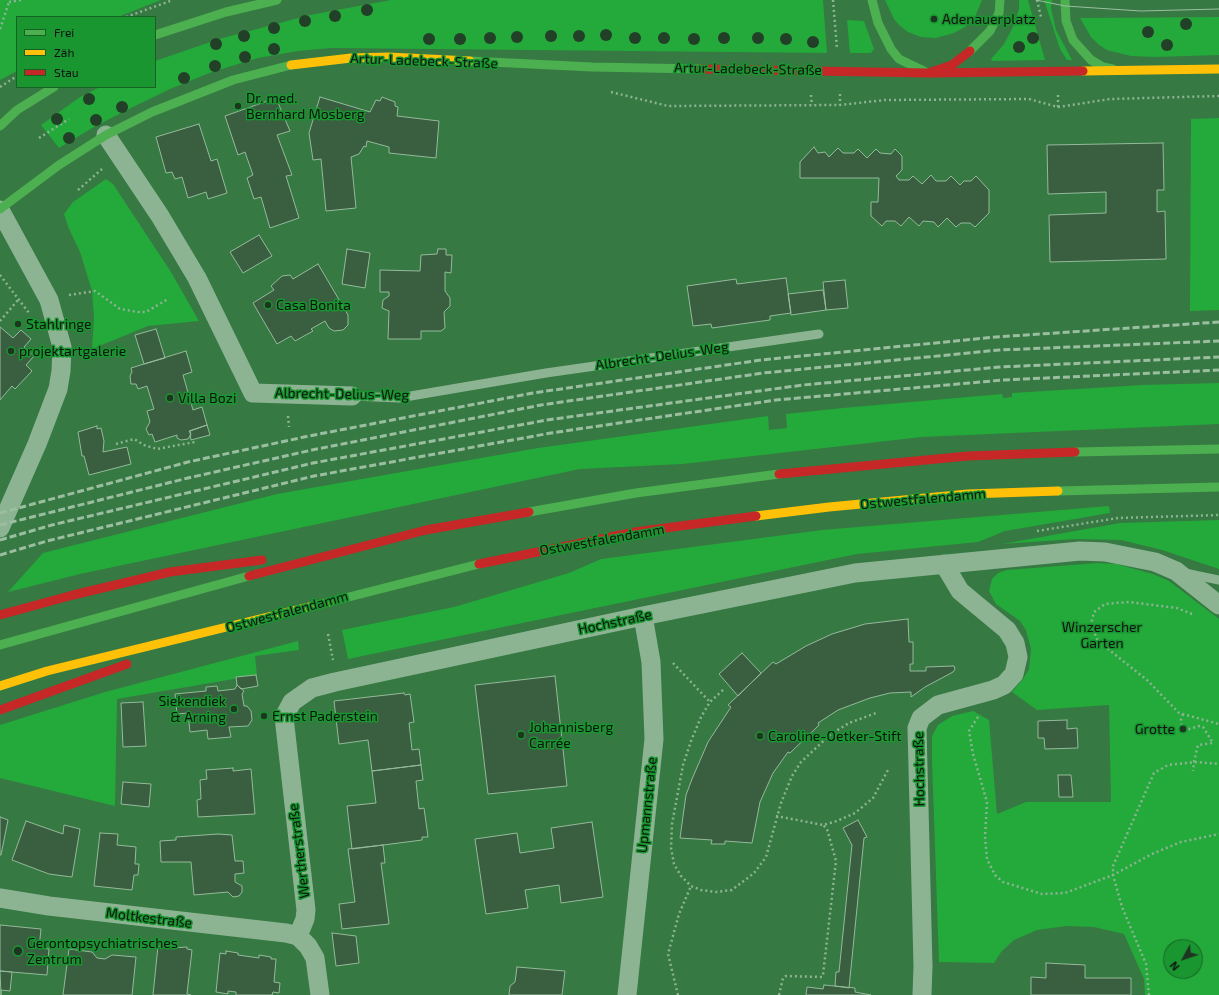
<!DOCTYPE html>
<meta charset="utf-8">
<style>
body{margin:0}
#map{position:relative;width:1219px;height:995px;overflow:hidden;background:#367942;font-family:"Exo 2",sans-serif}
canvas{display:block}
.legend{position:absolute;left:16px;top:16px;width:140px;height:72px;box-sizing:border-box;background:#199630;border:1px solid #166124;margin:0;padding:5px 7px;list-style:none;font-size:12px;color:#111}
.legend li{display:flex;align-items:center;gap:8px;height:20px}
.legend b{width:20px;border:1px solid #166124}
.north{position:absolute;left:1163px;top:939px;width:40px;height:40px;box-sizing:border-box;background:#199630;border:1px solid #166124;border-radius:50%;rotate:230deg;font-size:11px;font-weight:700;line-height:16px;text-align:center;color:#111}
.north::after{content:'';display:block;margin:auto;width:14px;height:18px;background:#1e3522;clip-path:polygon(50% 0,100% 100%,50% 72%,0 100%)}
</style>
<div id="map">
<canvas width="1219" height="995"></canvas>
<ul class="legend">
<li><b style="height:5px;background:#4caf50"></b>Frei</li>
<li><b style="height:5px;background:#ffc107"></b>Zäh</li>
<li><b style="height:5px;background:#c62828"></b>Stau</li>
</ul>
<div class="north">N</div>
</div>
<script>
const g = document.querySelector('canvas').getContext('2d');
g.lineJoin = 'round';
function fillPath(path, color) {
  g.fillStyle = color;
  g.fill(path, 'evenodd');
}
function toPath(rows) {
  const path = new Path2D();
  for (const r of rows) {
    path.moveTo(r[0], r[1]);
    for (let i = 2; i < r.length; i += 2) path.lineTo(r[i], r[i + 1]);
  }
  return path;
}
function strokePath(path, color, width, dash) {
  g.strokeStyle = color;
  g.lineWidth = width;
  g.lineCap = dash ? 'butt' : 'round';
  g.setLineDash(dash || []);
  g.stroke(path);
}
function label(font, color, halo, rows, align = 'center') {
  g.font = font + ' "Exo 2",sans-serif';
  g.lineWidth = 3;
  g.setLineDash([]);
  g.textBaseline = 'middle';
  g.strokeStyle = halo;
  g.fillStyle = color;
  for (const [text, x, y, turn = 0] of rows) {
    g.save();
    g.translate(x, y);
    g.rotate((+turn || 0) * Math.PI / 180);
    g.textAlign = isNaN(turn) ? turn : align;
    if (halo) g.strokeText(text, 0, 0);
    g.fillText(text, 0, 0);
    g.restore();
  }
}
fillPath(toPath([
 [0,0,161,0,118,17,17,17,17,71,0,80],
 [391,0,823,0,827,53,331,48,298,51,258,58,212,72,170,89,127,110,94,127,59,148,41,125,80,97,100,87,155,87,155,61,219,39,310,15],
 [885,0,982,0,974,19,965,27,954,33,936,38,921,37,908,32,899,25,894,19],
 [1019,0,1028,0,1045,60,992,61,991,59,1004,44,1014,25,1019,9],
 [1044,0,1052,0,1051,8,1056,30,1072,60,1067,60,1060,49],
 [1219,17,1219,55,1155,57,1131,56,1107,50,1099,45,1091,37,1080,18],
 [847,20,864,21,874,49,871,53,850,53],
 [1219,118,1219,310,1190,311,1191,119],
 [106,179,113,184,171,272,199,321,148,326,92,349,94,317,92,291,80,252,69,229,64,214,73,202],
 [1219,383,1219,424,922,437,682,464,580,469,80,574,8,592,43,553,277,494,538,448,768,416,769,430,787,428,786,414,843,408,1002,394,1003,398,1012,397,1012,393,1143,385],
 [1109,506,1110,513,1005,531,978,542,857,554,348,659,342,630,454,607,569,573,601,559,822,530],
 [1219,520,1219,569,1162,550,1121,540,1075,539,1002,544,1120,523],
 [1098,563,1116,564,1153,574,1169,581,1219,619,1219,995,1145,995,1144,979,1124,934,1094,927,1066,926,1037,930,1014,940,1001,952,994,963,939,962,932,760,932,736,938,725,952,716,973,711,989,720,997,814,1026,802,1111,802,1109,705,1037,710,1012,692,1023,679,1029,669,1031,649,1026,630,1020,621,996,604,989,591,992,579,998,573,1007,570],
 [1171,947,1195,947,1195,971,1171,971],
 [298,641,299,650,255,656,257,675,117,699,115,806,0,778,0,725,105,692]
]), '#24a93b');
const building = toPath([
 [320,97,370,112,376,100,380,101,382,97,395,102,395,106,398,107,397,116,439,121,436,158,389,153,389,147,367,141,366,147,364,146,359,154,351,157,356,208,326,211,321,159,313,160,309,133,320,97],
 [276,98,290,131,277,135,292,175,286,176,299,218,270,228,261,197,254,199,247,178,253,175,245,152,238,155,225,116,276,98],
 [199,124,211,161,217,159,227,193,208,199,206,192,188,198,182,177,175,179,172,172,166,173,156,137,199,124],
 [1163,143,1164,190,1157,190,1157,212,1165,211,1166,259,1050,262,1049,215,1106,213,1106,192,1048,194,1047,145,1163,143],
 [814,147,818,153,825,152,829,157,838,148,843,153,854,153,858,149,867,158,876,149,880,153,891,154,895,149,902,156,902,170,896,176,899,180,909,180,913,176,922,184,931,175,936,181,946,181,951,176,960,185,964,181,971,181,976,176,989,190,989,213,975,227,970,223,961,223,956,227,947,218,938,227,934,222,923,221,919,226,909,217,901,226,895,221,886,221,882,226,871,216,871,202,878,202,879,178,800,178,800,162,814,147],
 [259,235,272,256,243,273,230,252,259,235],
 [347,249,370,253,365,288,342,284,347,249],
 [438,249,446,249,446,255,452,255,451,273,445,272,445,291,450,298,450,306,444,312,445,328,441,331,421,331,421,339,388,339,389,311,382,308,383,300,389,296,389,292,380,292,380,270,420,271,421,255,437,254,438,249],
 [318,264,348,315,348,325,343,330,334,331,329,328,325,321,311,329,313,331,295,341,291,336,277,344,253,303,274,290,271,286,282,276,290,275,293,279,318,264],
 [786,278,791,313,770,316,770,320,712,328,711,324,693,326,687,286,736,279,737,284,786,278],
 [845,280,848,308,826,310,823,282,845,280],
 [823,290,826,310,791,315,788,294,823,290],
 [0,327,13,338,21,330,31,339,24,347,34,356,26,365,32,371,15,389,12,386,0,400,0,327],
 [156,329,165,358,144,364,135,335,156,329],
 [186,351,192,372,183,375,193,410,202,407,207,425,189,431,191,434,188,439,181,440,177,438,177,435,155,442,152,434,149,435,146,429,150,422,147,411,154,409,147,386,138,389,136,384,131,384,130,376,132,372,131,368,186,351],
 [207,425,210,435,191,440,190,431,207,425],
 [97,426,97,429,101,428,104,441,103,452,127,447,131,464,89,475,84,456,82,456,78,432,97,426],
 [908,619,909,642,913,642,913,664,910,664,910,671,926,671,926,667,954,666,955,669,953,672,925,687,911,697,911,692,890,693,870,698,838,710,818,723,819,725,790,753,788,752,773,773,760,802,752,843,725,841,725,844,711,844,712,840,680,838,686,795,692,779,708,742,731,707,728,705,773,662,776,664,806,646,832,634,865,624,908,619],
 [742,653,761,673,738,696,719,674,742,653],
 [256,675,258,686,241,689,237,685,236,677,256,675],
 [555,676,567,786,488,794,475,685,555,676],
 [237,685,244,691,242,694,244,706,247,706,251,711,252,720,248,726,229,727,231,737,208,739,207,730,190,732,188,713,177,714,175,694,206,691,206,687,217,686,218,691,235,689,237,685],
 [404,693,405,695,410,694,414,722,409,723,412,750,419,749,421,765,372,771,368,740,339,744,334,701,404,693],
 [143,702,146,746,123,747,121,703,143,702],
 [1067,720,1067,729,1077,728,1078,748,1045,749,1044,738,1038,738,1038,721,1067,720],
 [421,765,423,780,416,781,419,809,424,808,428,837,422,837,422,840,352,849,347,806,376,803,372,771,421,765],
 [233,768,233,771,251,769,255,814,198,817,197,800,201,799,200,780,207,779,206,770,233,768],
 [1058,775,1071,775,1073,797,1059,797,1058,775],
 [123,782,151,784,149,807,121,804,123,782],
 [0,817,8,820,1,855,0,855,0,817],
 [858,820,867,837,864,838,849,988,835,986,836,972,839,972,852,845,843,828,858,820],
 [26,821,63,834,64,825,80,829,72,877,49,874,12,860,26,821],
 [592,822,603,897,561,903,559,885,525,890,528,908,486,914,475,839,517,833,520,853,554,848,551,828,592,822],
 [100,833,118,834,117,845,136,847,135,864,139,864,138,875,134,875,132,890,94,886,100,833],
 [218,834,232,835,235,861,243,861,244,873,235,874,235,882,242,886,242,892,239,896,233,897,228,892,194,895,191,862,161,862,160,841,176,840,176,837,218,834],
 [383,845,385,863,381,863,389,924,342,929,339,904,355,902,348,849,383,845],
 [0,925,41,929,39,948,49,949,47,975,0,971,0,925],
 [332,933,356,936,359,963,336,966,332,933],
 [164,944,173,946,172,948,187,947,187,949,192,950,187,994,191,995,153,995,158,946,164,947,164,944],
 [69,949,92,952,97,958,105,959,112,955,136,957,132,995,63,995,69,949],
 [226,951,238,953,238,955,259,958,259,955,271,957,271,959,276,959,274,982,280,983,279,993,273,992,272,995,236,995,236,992,228,991,228,994,216,992,220,953,226,954,226,951],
 [1046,963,1085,965,1085,978,1131,978,1131,995,1031,995,1031,977,1046,978,1046,963],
 [517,967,565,971,562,995,509,995,510,986,515,982,517,967],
 [0,971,12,972,10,991,1,990,1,995,0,971],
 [824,985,855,988,855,992,871,995,806,995,807,987,823,989,824,985]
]);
fillPath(building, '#3a5e40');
strokePath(building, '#94ba9b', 1);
strokePath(toPath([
 [833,0,837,49],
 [1037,0,1041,17],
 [9,2,21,0],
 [126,17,173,0],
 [0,29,9,2],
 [0,87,17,76],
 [611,92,668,106,840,105,885,100,1029,99,1058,107,1110,99,1219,96],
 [840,94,840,105],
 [811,95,812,105],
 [1058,95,1058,107],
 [39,138,69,119],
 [78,190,102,169],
 [0,275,29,313],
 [69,295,95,291,120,309,138,312,146,312,168,299],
 [0,321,18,300],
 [288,416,289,427],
 [116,444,134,439,144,445,157,449,195,442],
 [1037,531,1118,518,1219,515],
 [1192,614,1177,608,1129,602,1105,604,1094,612,1091,624,1098,641,1147,680,1179,713,1219,724],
 [328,634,333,660],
 [673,663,710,702],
 [723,690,710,702,701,717,691,741,683,765,672,824,671,848,674,864,681,876,691,886,701,890,716,892,732,890,754,873,766,857,781,803,792,776,801,762,831,734,849,723,876,713],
 [1183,714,1181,720,1182,727,1190,729,1199,726,1203,727,1213,743,1198,745,1194,762,1193,771],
 [978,717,969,731,973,754,987,802,985,837,987,859,995,875,1003,882,1042,894,1065,893,1113,875,1152,854,1181,842,1219,834],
 [776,816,823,825,837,821,855,813,873,798,888,770],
 [678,995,668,954,679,914,691,886],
 [779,995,783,978,786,976,822,977,823,975,836,861,827,829,823,825],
 [1149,995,1146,964,1122,907,1113,875,1113,866,1154,773,1168,765,1197,762,1219,764]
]), '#8cb493', 2.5, [2, 3]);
strokePath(toPath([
 [352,396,399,398,546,373,819,334],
 [1185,573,1219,580]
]), '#8cb493', 9);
strokePath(toPath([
 [106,135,160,216,197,278,253,393,352,396],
 [0,210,49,300,62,347,61,371,58,389,37,444,0,528],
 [0,898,49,906,286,933,298,936,308,946,315,958,320,995],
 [298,936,305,919,306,910,284,717,292,702,312,688,335,682,643,616,855,573,1080,551,1105,552,1155,562,1176,571,1219,605],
 [627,995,654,739,651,662,643,616],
 [922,995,923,966,917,728,921,718,938,705,993,690,1004,685,1014,674,1018,657,1015,643,1007,630,960,591,944,564]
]), '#8cb493', 19);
strokePath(toPath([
 [872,0,878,23,891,49,899,59,924,71],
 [1065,0,1066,21,1073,40,1091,60,1103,67,1113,69],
 [155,35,226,12,277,0],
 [970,51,990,31,999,13,1000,0],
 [470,61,592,67,700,69],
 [0,126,17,110,54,87],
 [0,209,59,165,106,135,152,112,233,80,291,65],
 [1075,452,1219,449],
 [1058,491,1219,487],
 [529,512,636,493,779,474],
 [329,602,479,564],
 [0,645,249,576]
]), '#4caf50', 9);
strokePath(toPath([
 [291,65,351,58,388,57,470,61],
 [1083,71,1219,69],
 [756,516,829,507,968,494,1058,491],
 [0,686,47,671,329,602]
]), '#ffc107', 9);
strokePath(toPath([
 [700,69,928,73,952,65,970,51],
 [930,73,1083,71],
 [779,474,968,456,1075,452],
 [479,564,635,532,756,516],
 [249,576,426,530,529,512],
 [0,615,73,595,170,572,262,560],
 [0,710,127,664]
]), '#c62828', 9);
strokePath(toPath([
 [1036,0,1065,6,1141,11,1219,9]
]), '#9bbea1', 1);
strokePath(toPath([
 [0,513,188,462,309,436,533,393,761,360,996,337,1219,322],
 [0,525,188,478,312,450,541,405,763,373,999,350,1219,341],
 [0,540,52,525,313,463,547,420,803,385,1000,367,1219,357],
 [0,555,47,541,314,476,551,433,776,400,1003,380,1219,370]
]), '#9bbea1', 3, [7, 3]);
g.fillStyle = '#224027';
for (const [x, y] of [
 [367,10],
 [335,16],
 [305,21],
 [1186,24],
 [274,28],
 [1148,32],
 [606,35],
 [244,36],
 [551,36],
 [579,36],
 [517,37],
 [490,38],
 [635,38],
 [664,38],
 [724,38],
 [758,38],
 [1033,38],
 [429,39],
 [460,39],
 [694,39],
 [786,39],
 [813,42],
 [216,44],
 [1167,45],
 [1019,47],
 [274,49],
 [245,57],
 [215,66],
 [184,78],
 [89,99],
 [122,107],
 [57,119],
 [96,120],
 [69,138]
]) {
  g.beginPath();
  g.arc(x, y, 6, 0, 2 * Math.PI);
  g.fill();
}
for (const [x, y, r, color] of [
 [934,19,4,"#1e3522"],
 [238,106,4,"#1e3522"],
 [268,305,4,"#1e3522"],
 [18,324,4,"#1e3522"],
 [11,351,4,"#1e3522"],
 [170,398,4,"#1e3522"],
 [234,709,4,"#1e3522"],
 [264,716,4,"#1e3522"],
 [1183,729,4,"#1e3522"],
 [521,735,4,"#1e3522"],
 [760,736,4,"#1e3522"],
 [18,951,5,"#1e3522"]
]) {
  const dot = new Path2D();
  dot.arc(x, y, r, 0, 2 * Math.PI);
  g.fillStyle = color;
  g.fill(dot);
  strokePath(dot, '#199630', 1.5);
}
label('14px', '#111', '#199630', [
 ["Adenauerplatz",942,19],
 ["Dr. med.",246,98],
 ["Bernhard Mosberg",246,114],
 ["Casa Bonita",276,305],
 ["Stahlringe",26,324],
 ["projektartgalerie",19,351],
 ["Villa Bozi",178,398],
 ["Siekendiek",226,701,"right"],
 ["& Arning",226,717,"right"],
 ["Ernst Paderstein",272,716],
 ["Johannisberg",529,727],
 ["Carrée",529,743],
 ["Grotte",1175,729,"right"],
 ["Caroline-Oetker-Stift",768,736],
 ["Gerontopsychiatrisches",27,943],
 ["Zentrum",27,959]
], 'left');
label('14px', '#111', '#199630', [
 ["Artur-Ladebeck-Straße",424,61,2],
 ["Artur-Ladebeck-Straße",748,69,1],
 ["Albrecht-Delius-Weg",662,356,-8],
 ["Albrecht-Delius-Weg",342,394,1],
 ["Ostwestfalendamm",923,499,-5],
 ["Ostwestfalendamm",602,540,-10],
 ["Ostwestfalendamm",287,612,-15],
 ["Hochstraße",615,622,-12],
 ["Hochstraße",919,769,-91],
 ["Upmannstraße",647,805,-84],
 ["Wertherstraße",299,851,-97],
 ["Moltkestraße",149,918,7]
]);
label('14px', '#111', '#199630', [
 ["Winzerscher",1102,627],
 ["Garten",1102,643]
]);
</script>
